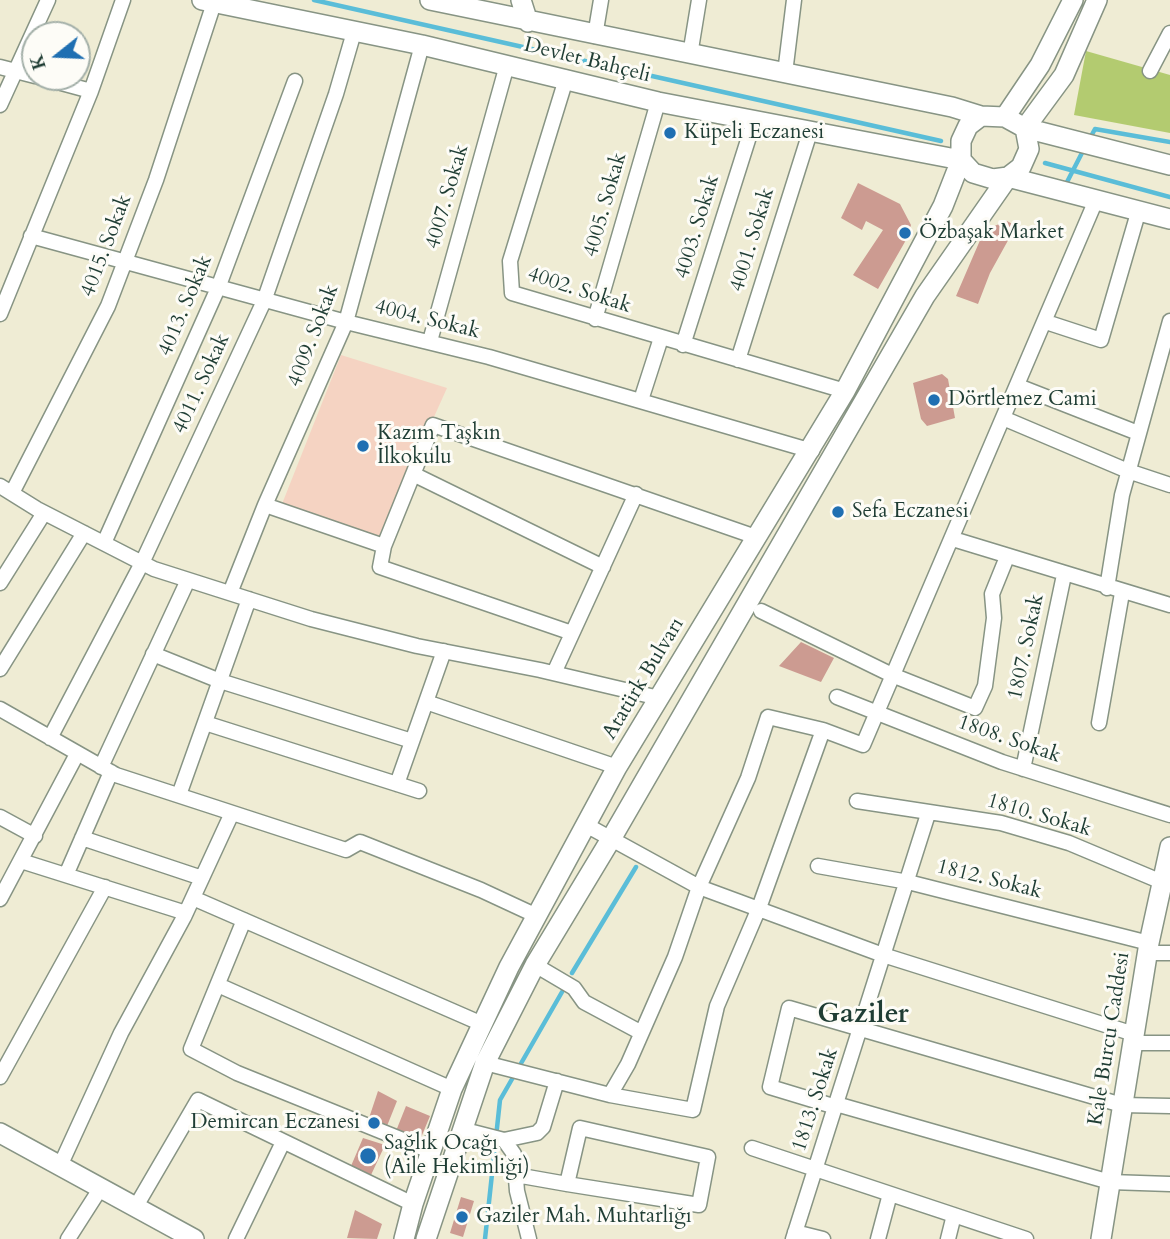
<!DOCTYPE html>
<meta charset="utf-8">
<style>
body{margin:0}
#map{position:relative;width:1170px;height:1239px;overflow:hidden;background:#efecd4;font-family:Cardo,serif}
canvas{display:block}
.north{position:absolute;left:21px;top:21px;width:70px;height:70px;box-sizing:border-box;background:#fdfcf7;border:2px solid #a4b0a9;border-radius:50%;rotate:252deg;font-size:19px;font-weight:700;line-height:28px;text-align:center;color:#1f3d34}
.north::after{content:'';display:block;margin:auto;width:24px;height:32px;background:#1f6fb2;clip-path:polygon(50% 0,100% 100%,50% 72%,0 100%)}
</style>
<div id="map">
<canvas width="1170" height="1239"></canvas>
<div class="north">K</div>
</div>
<script>
const g = document.querySelector('canvas').getContext('2d');
g.lineJoin = 'round';
function fillPath(path, color) {
  g.fillStyle = color;
  g.fill(path, 'evenodd');
}
function toPath(rows) {
  const path = new Path2D();
  for (const r of rows) {
    path.moveTo(r[0], r[1]);
    for (let i = 2; i < r.length; i += 2) path.lineTo(r[i], r[i + 1]);
  }
  return path;
}
function strokePath(path, color, width, dash) {
  g.strokeStyle = color;
  g.lineWidth = width;
  g.lineCap = dash ? 'butt' : 'round';
  g.setLineDash(dash || []);
  g.stroke(path);
}
function label(font, color, halo, rows, align = 'center') {
  g.font = font + ' Cardo,serif';
  g.lineWidth = 6;
  g.setLineDash([]);
  g.textBaseline = 'middle';
  g.strokeStyle = halo;
  g.fillStyle = color;
  for (const [text, x, y, turn = 0] of rows) {
    g.save();
    g.translate(x, y);
    g.rotate((+turn || 0) * Math.PI / 180);
    g.textAlign = isNaN(turn) ? turn : align;
    if (halo) g.strokeText(text, 0, 0);
    g.fillText(text, 0, 0);
    g.restore();
  }
}
fillPath(toPath([
 [341,355,447,388,380,537,282,504]
]), '#f5d3c2');
fillPath(toPath([
 [1086,51,1170,75,1170,133,1074,115]
]), '#b3cb70');
strokePath(toPath([
 [314,0,941,141],
 [1089,140,1095,129,1170,142],
 [1045,163,1170,197],
 [1066,184,1085,147],
 [572,973,636,867],
 [485,1239,500,1100,562,992]
]), '#5abdd8', 4.5);
fillPath(toPath([
 [858,183,900,204,911,225,906,240,878,289,853,275,883,230,866,221,862,230,841,218],
 [1007,221,1016,226,990,273,978,304,956,296,981,238,989,228],
 [942,374,948,379,955,418,927,426,921,419,913,383],
 [801,642,834,658,821,682,779,666],
 [378,1091,397,1101,387,1126,369,1118],
 [406,1106,430,1116,420,1140,396,1131],
 [363,1138,385,1145,371,1175,351,1166],
 [461,1197,474,1201,463,1237,450,1233],
 [355,1210,382,1224,377,1239,347,1238]
]), '#cc9b91');
const street = toPath([
 [595,36,601,0],
 [690,55,699,0],
 [0,67,35,76],
 [1150,71,1170,33],
 [785,73,794,0],
 [39,77,91,91],
 [566,79,510,261,512,293,845,391],
 [0,105,48,0],
 [31,236,346,322,489,357,812,451],
 [0,314,91,91,123,0],
 [595,319,658,102],
 [1046,322,1101,340,1138,213],
 [430,341,507,65],
 [683,345,754,121],
 [738,360,810,132],
 [1018,386,1138,433],
 [641,400,661,338],
 [1003,418,1128,471,1170,485],
 [415,475,603,567],
 [0,486,37,509,154,569,311,619,417,646,540,670,659,698],
 [12,493,108,306,156,180,214,3],
 [265,505,384,546],
 [953,539,1170,605],
 [104,543,218,288,295,81],
 [0,583,44,513],
 [1107,588,1122,495,1170,321],
 [230,593,265,505,346,322,422,45],
 [761,611,892,675,975,708,985,686,994,618,992,594,1007,557],
 [572,633,380,567,384,546,433,425,756,537],
 [153,654,220,681,412,741],
 [0,669,84,533],
 [554,673,636,494],
 [837,697,1002,762,1170,815],
 [426,702,617,767],
 [0,709,116,775,346,850,360,842,481,890,537,916],
 [205,723,419,791],
 [1099,723,1122,593],
 [50,738,142,563,264,301,336,94,354,32],
 [101,767,188,580],
 [1023,769,1064,575],
 [397,784,444,651],
 [179,795,249,599],
 [857,801,1001,823,1069,843,1162,882],
 [0,817,35,836],
 [586,825,699,887,883,955,1134,1034],
 [82,838,202,878],
 [21,861,186,913],
 [818,866,908,882,1149,943],
 [66,875,111,772],
 [193,898,480,1023],
 [0,899,77,754],
 [244,920,191,1049,237,1073,430,1151],
 [1148,953,1170,953],
 [535,965,574,988,584,1002,640,1032],
 [218,985,452,1089],
 [1133,1043,1170,1043],
 [485,1063,610,1095,628,1064,675,957,699,887,748,778,768,717,823,730,863,745,1096,200],
 [0,1077,105,887],
 [610,1095,693,1110,717,1006,759,908,823,730],
 [836,1104,1110,1182,1170,1184],
 [836,1107,770,1087,789,1008,1122,1105,1170,1106],
 [461,1129,504,1140,514,1154,517,1191,529,1239],
 [504,1140,537,1133,543,1127,557,1081],
 [752,1148,1026,1239],
 [60,1166,121,1033,184,917,232,813],
 [516,1175,567,1184,699,1205,708,1157,580,1128,567,1184],
 [135,1208,198,1100,413,1204],
 [795,1232,823,1239],
 [68,1239,100,1189],
 [236,1239,283,1142],
 [793,1239,928,814],
 [878,1239,890,1194],
 [948,1239,954,1215]
]);
const secondary = toPath([
 [202,0,422,45,658,102,961,160,943,206,845,391,617,767,509,967,452,1089,413,1204,404,1239],
 [521,0,528,22],
 [1097,0,1064,75,1025,128,1170,165],
 [981,116,968,126,961,141,961,160,973,173,993,179,1008,177,1170,219],
 [1005,117,1040,65,1073,0],
 [0,1133,194,1239],
 [426,1239,485,1063,535,965,611,839,925,296,1008,177,1021,167,1029,149,1025,128,1005,117,981,116,952,107,430,0],
 [1101,1239,1149,943,1170,847]
]);
strokePath(street, '#879484', 17);
strokePath(secondary, '#879484', 22);
strokePath(street, '#fff', 14);
strokePath(secondary, '#fff', 19);
for (const [x, y, r, color] of [
 [670,133,7,"#1f6fb2"],
 [905,233,7,"#1f6fb2"],
 [934,400,7,"#1f6fb2"],
 [363,446,7,"#1f6fb2"],
 [838,512,7,"#1f6fb2"],
 [374,1123,7,"#1f6fb2"],
 [368,1156,9,"#1f6fb2"],
 [462,1217,7,"#1f6fb2"]
]) {
  const dot = new Path2D();
  dot.arc(x, y, r, 0, 2 * Math.PI);
  g.fillStyle = color;
  g.fill(dot);
  strokePath(dot, '#fdfcf7', 2.5);
}
label('21px', '#1f3d34', '#fdfcf7', [
 ["Devlet Bahçeli",587,61,14],
 ["4007. Sokak",448,197,-74],
 ["4005. Sokak",606,205,-74],
 ["4003. Sokak",698,227,-73],
 ["4001. Sokak",753,240,-73],
 ["4015. Sokak",107,246,-69],
 ["4002. Sokak",579,291,18],
 ["4013. Sokak",186,306,-67],
 ["4004. Sokak",427,320,14],
 ["4009. Sokak",314,336,-69],
 ["4011. Sokak",202,384,-65],
 ["1807. Sokak",1027,647,-78],
 ["Atatürk Bulvarı",644,679,-59],
 ["1808. Sokak",1009,740,19],
 ["1810. Sokak",1039,816,16],
 ["1812. Sokak",989,880,14],
 ["Kale Burcu Caddesi",1110,1039,-81],
 ["1813. Sokak",816,1100,-72]
]);
label('21px', '#1f3d34', '#fdfcf7', [
 ["Küpeli Eczanesi",684,133],
 ["Özbaşak Market",919,233],
 ["Dörtlemez Cami",948,400],
 ["Kazım Taşkın",377,434],
 ["İlkokulu",377,458],
 ["Sefa Eczanesi",852,512],
 ["Demircan Eczanesi",360,1123,"right"],
 ["Sağlık Ocağı",384,1144],
 ["(Aile Hekimliği)",384,1168],
 ["Gaziler Mah. Muhtarlığı",476,1217]
], 'left');
label('bold 28px', '#1f3d34', '#fdfcf7', [
 ["Gaziler",863,1016]
]);
</script>
